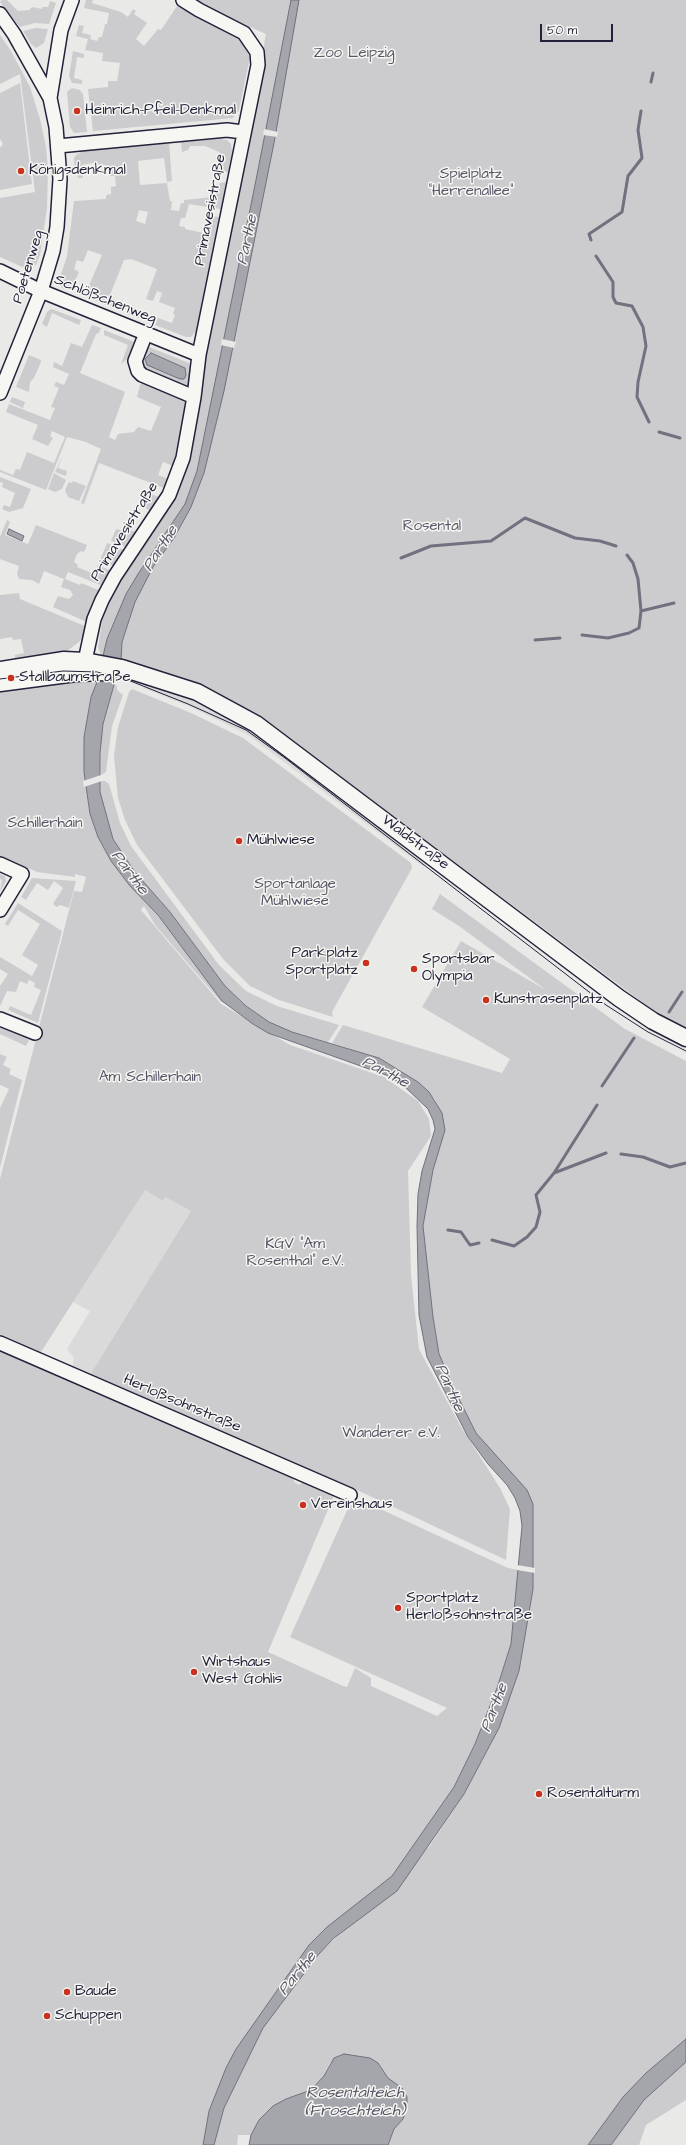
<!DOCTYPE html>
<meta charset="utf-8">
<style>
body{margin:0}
#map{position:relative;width:686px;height:2145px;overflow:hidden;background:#e9e9e7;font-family:"Architects Daughter",sans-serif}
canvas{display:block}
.scale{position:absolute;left:540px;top:24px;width:73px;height:18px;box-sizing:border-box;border:2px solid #22223b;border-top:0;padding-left:5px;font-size:12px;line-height:14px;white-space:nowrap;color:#22223b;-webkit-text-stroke:3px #f6f6f2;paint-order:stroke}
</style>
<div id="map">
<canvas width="686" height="2145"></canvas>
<div class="scale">50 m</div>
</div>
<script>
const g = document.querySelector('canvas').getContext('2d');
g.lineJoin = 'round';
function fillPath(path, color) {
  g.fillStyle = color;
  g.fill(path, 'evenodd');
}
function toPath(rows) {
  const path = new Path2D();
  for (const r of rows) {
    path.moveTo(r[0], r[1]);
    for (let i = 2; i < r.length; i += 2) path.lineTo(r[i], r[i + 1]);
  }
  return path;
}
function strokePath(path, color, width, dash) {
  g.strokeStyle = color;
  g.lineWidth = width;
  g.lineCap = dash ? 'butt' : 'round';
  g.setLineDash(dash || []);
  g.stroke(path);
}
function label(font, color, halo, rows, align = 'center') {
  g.font = font + ' "Architects Daughter",sans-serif';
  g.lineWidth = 3;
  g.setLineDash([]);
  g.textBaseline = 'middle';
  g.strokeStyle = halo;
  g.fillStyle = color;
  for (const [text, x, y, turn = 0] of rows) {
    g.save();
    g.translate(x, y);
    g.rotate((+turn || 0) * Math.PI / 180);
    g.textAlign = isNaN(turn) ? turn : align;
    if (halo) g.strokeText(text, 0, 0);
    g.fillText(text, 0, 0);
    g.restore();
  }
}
fillPath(toPath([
 [146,681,176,691,237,719,429,859,424,867,248,735,189,706,143,688],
 [145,1189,163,1201,165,1197,191,1211,90,1375,72,1368,74,1358,67,1349,90,1311,73,1302]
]), '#dadada');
fillPath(toPath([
 [2,0,7,0,18,11,29,10,32,7,42,9,42,7,48,7,50,1,56,3,49,24,35,23,20,27,0,2],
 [86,0,93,0,92,3,121,12,128,17,133,9,136,11,134,14,147,23,136,39,144,46,158,29,161,30,177,6,240,40,250,57,239,110,233,118,93,131,88,89,108,87,108,81,117,81,120,63,102,61,103,53,85,50,88,39,76,36,79,25,84,26,82,33,91,35,90,39,97,41,99,37,102,37,105,24,107,24,109,13,84,8],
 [198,0,686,0,686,1028,658,1014,261,717,200,684,168,673,101,655,98,647,104,610,126,564,174,497,207,345,266,34,217,12],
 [36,28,48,29,44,43,36,48,31,44,23,31],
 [0,35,11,51,30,87,40,119,46,147,48,170,47,208,40,255,36,265,27,269,0,257,0,198,35,192,20,74,0,84],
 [73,51,84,54,84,58,77,57,74,78,82,80,82,84,72,83,69,76],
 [20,83,32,184,0,190,0,148,3,144,0,139,0,93],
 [72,88,80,90,83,94,87,132,74,133,70,127,67,92],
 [220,139,227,140,231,144,232,151,228,172,218,173,222,156,219,152,205,146,190,146,188,150,182,152,181,142],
 [169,143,172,181,167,182,164,158,138,161,140,185,167,183,170,201,172,201,171,210,179,211,181,203,184,203,184,200,214,197,220,183,226,182,221,209,189,204,185,218,181,218,179,226,185,227,185,229,208,234,212,216,219,217,196,331,191,337,186,337,155,325,158,318,172,323,175,315,173,314,175,308,159,302,162,293,157,291,153,301,146,299,157,269,131,259,124,260,106,305,85,295,102,255,88,250,83,262,77,260,74,269,79,272,73,285,68,290,62,288,59,280,67,256,74,201,106,199,106,195,111,194,111,187,116,186,115,176,110,176,109,166,98,164,97,162,82,165,83,178,78,178,77,172,75,171,74,158,76,155,85,150],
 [139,210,148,212,145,224,136,221],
 [113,299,123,304,121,311,110,306],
 [131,307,141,311,139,318,128,314],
 [51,309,54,310,81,320,79,325,52,313,47,327,42,324,47,312],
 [92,325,101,328,99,333,96,334,80,373,125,392,109,437,115,440,118,434,134,432,138,427,151,431,161,407,137,397,142,378,188,398,173,466,163,462,158,475,168,479,164,488,99,463,84,504,81,503,101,449,86,442,67,437,46,490,0,472,0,470,13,475,16,469,20,470,27,452,54,463,65,437,52,431,50,436,53,438,48,446,32,439,38,425,6,412,9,404,50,420,55,408,51,407,59,388,54,386,56,382,64,385,69,374,53,367,54,362,62,366,71,343,82,347],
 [104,330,137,343,129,360,127,359,121,364,128,345,104,335],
 [144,345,189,363,191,366,189,390,143,370,141,367],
 [29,355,41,360,41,362,34,378,30,382,29,392,16,387],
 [12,397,25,402,23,408,10,402],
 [63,455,58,468,67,471,66,476,55,472],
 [54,473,66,480,62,489,55,492,48,489],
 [0,477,31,489,23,508,9,512,2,509,4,505,10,507,15,493,2,487,3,483,0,482],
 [73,481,86,486,79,501,68,497,65,490,69,482,72,483],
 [149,493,159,497,151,511,143,507],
 [7,520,10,522,5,535,28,544,36,525,87,545,84,552,81,551,77,554,74,562,78,565,77,567,94,574,98,565,111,571,103,586,68,572,65,579,80,585,81,583,101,591,89,623,53,607,58,596,69,599,73,595,70,590,61,587,64,579,44,571,39,584,32,580,19,579,17,574,19,566,0,559,0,537],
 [125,528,136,532,126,547,111,541,116,529,124,531],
 [107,543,124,550,114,566,100,560],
 [19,593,20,599,87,627,80,641,67,651,15,660,15,655,24,653,21,639,13,640,12,637,0,639,0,595],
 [94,678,97,682,91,697,84,738,84,772,90,815,98,837,111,861,130,886,158,915,222,1001,221,1002,155,925,144,906,141,910,221,1004,290,1045,384,1077,418,1101,429,1119,431,1136,408,1171,411,1275,419,1349,461,1427,500,1488,510,1509,506,1560,355,1489,90,1375,191,1211,165,1197,163,1201,145,1190,41,1352,0,1334,0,1179,74,891,82,892,86,877,75,874,75,877,37,872,0,856,0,688],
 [117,685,117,690,123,695,112,726,106,772,101,775,100,753,103,724,114,686],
 [132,689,191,713,243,738,411,863,412,868,332,1012,333,1017,279,1000,250,986,223,959,137,845,125,820,118,798,114,756,118,727,129,692],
 [100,781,105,781,109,784,120,823,131,846,219,965,246,991,277,1006,339,1025,328,1042,292,1032,269,1022,246,1006,225,986,170,912,134,871,113,839,107,821,100,792],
 [0,874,5,876,6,881,0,892,2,880,0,879],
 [32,878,76,881,69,908,60,905,57,907,53,904,63,888,54,881,48,890,37,883,26,900,21,897],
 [440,894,625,1029,686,1061,686,2100,646,2125,639,2145,388,2145,394,2129,403,2119,407,2107,407,2097,402,2088,388,2078,378,2063,330,2063,324,2076,311,2090,286,2099,259,2120,251,2135,238,2135,237,2145,214,2145,224,2108,263,2028,318,1955,429,1847,464,1794,499,1728,519,1671,533,1589,533,1504,476,1433,457,1395,439,1354,433,1317,423,1226,433,1170,445,1130,435,1100,418,1082,379,1058,332,1043,343,1025,502,1073,510,1059,422,1007,461,941,546,990,459,926,432,909],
 [18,903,62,931,38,1023,8,1010,10,1006,31,1015,41,990,34,987,35,983,29,980,27,984,20,981,16,992,7,991,0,1006,0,986,8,974,0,969,0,957,32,976,38,965,22,955,40,924,18,910,8,926,5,924],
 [0,1027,29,1040,26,1046,0,1034],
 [0,1054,7,1057,3,1065,11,1069,9,1074,22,1080,0,1168,0,1108,9,1089,0,1085],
 [2,1350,293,1476,294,1482,299,1485,304,1481,335,1493,268,1652,343,1686,347,1687,355,1668,371,1678,371,1686,437,1716,447,1708,290,1637,349,1506,363,1501,508,1568,519,1570,511,1644,497,1688,475,1744,454,1787,392,1876,361,1902,236,2049,203,2145,0,2145,0,1351]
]), '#ccccce');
const water = toPath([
 [291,0,299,0,274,143,224,391,204,473,191,507,174,538,153,567,135,602,122,642,121,660,103,724,100,753,100,792,113,839,134,871,170,912,225,986,246,1006,269,1022,292,1032,379,1058,418,1082,429,1092,442,1113,445,1130,433,1170,423,1226,433,1317,439,1354,457,1395,476,1433,527,1490,533,1504,533,1589,519,1671,499,1728,464,1794,397,1891,334,1938,318,1955,263,2028,224,2108,214,2145,203,2145,209,2111,226,2068,236,2049,309,1945,327,1927,392,1876,454,1787,475,1744,497,1688,511,1644,522,1526,520,1511,515,1498,507,1485,488,1464,468,1437,427,1357,419,1315,417,1226,418,1194,422,1171,435,1129,433,1120,428,1109,404,1086,386,1075,268,1033,253,1024,222,1001,158,915,130,886,111,861,98,837,90,814,84,772,84,737,91,697,97,682,107,639,126,594,138,574,185,504,197,471,256,180,291,0],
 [151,353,185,368,186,375,184,379,180,379,147,365,145,359,151,353],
 [9,529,24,536,22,541,7,534,9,529],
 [686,2039,686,2062,644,2100,611,2145,588,2145,623,2097,646,2073,686,2039],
 [344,2054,370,2058,378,2063,388,2078,402,2088,407,2097,407,2107,403,2119,394,2129,388,2145,249,2145,251,2135,259,2120,273,2106,286,2099,311,2090,324,2076,334,2058,344,2054]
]);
fillPath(water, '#a5a5ac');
strokePath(water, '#71717f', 1);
fillPath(toPath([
 [264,129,278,132,277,137,263,135],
 [222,339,236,342,234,348,221,345],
 [101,775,102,781,84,787,83,781],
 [517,1565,535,1568,535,1573,517,1570]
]), '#e9e9e7');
strokePath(toPath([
 [651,82,653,73],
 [591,240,589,234,622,212,628,176,642,158,638,130,641,111],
 [596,256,613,282,613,297,616,303,632,306,643,327,646,346,638,382,637,397,649,422],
 [659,432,680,438],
 [401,558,431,546,491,541,525,518,575,538,600,541,616,546],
 [641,611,674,603],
 [582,635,608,638,629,633,639,628,641,611,638,579,633,563,627,555],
 [535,640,560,638],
 [669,1012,682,992],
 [602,1086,634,1038],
 [621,1154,643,1157,670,1167,686,1163],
 [554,1173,606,1153],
 [448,1230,461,1232,470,1245,479,1243],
 [492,1240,514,1246,527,1237,536,1227,540,1212,536,1195,554,1173,597,1105]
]), '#71717f', 3);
const minor = toPath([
 [0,14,14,34,50,98,56,127,60,179,57,227,53,251,41,291,0,393],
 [50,98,61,30,72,0],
 [58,146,227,130,243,132],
 [0,271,41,291,199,355],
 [146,333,135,361,138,371,142,375,194,397],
 [85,661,94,619,102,600,115,576,169,495,183,458,194,397,199,355,258,65,257,52,244,33,199,10,183,0],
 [0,864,22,874,0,910],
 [0,1019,35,1033],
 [0,1343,350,1495]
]);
const major = toPath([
 [0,670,64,660,85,661,122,668,197,692,256,724,619,998,653,1021,686,1038],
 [0,683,76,673,107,672]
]);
strokePath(minor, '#22223b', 16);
strokePath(major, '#22223b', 19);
strokePath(minor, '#f6f6f2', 13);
strokePath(major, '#f6f6f2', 16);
strokePath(toPath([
 [0,679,63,671,97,672,128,680,188,704,246,730,285,758,606,1005,648,1032,686,1051]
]), '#22223b', 1);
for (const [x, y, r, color] of [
 [77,111,4,"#c8321e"],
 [21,171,4,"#c8321e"],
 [11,678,4,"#c8321e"],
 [239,841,4,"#c8321e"],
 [366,963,4,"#c8321e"],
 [414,969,4,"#c8321e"],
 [486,1000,4,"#c8321e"],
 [303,1505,4,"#c8321e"],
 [398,1608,4,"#c8321e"],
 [194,1672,4,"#c8321e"],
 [539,1794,4,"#c8321e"],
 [67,1992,4,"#c8321e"],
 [47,2016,4,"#c8321e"]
]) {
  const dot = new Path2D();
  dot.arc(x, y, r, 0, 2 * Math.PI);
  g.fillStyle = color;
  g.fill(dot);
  strokePath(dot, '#f6f6f2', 1.5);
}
label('15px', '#555567', '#f6f6f2', [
 ["Zoo Leipzig",354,54],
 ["Spielplatz",471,175],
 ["\"Herrenallee\"",471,192],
 ["Rosental",432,527],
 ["Schillerhain",45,824],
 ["Sportanlage",295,885],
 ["Mühlwiese",295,902],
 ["Am Schillerhain",150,1078],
 ["KGV \"Am",295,1245],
 ["Rosenthal\" e.V.",295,1262],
 ["Wanderer e.V.",391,1434]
]);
label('15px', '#22223b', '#f6f6f2', [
 ["Heinrich-Pfeil-Denkmal",85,111],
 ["Königsdenkmal",29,171],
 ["Stallbaumstraße",19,678],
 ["Mühlwiese",247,841],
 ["Parkplatz",358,954,"right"],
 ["Sportplatz",358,971,"right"],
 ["Sportsbar",422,960],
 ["Olympia",422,977],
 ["Kunstrasenplatz",494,1000],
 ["Vereinshaus",311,1505],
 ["Sportplatz",406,1599],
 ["Herloßsohnstraße",406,1616],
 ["Wirtshaus",202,1663],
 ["West Gohlis",202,1680],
 ["Rosentalturm",547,1794],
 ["Baude",75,1992],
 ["Schuppen",55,2016]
], 'left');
label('15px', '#22223b', '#f6f6f2', [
 ["Primavesistraße",211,210,-79],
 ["Poetenweg",29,267,-73],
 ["Schlößchenweg",105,300,22],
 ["Primavesistraße",125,532,-58],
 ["Waldstraße",415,843,37],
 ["Herloßsohnstraße",182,1404,23]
]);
label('italic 16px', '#565668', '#f6f6f2', [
 ["Parthe",248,240,-78],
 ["Parthe",161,549,-57],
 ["Parthe",129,873,53],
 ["Parthe",385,1073,28],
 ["Parthe",449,1388,66],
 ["Parthe",495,1708,-69],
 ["Parthe",298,1974,-51],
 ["Rosentalteich",355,2094],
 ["(Froschteich)",355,2112]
]);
</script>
